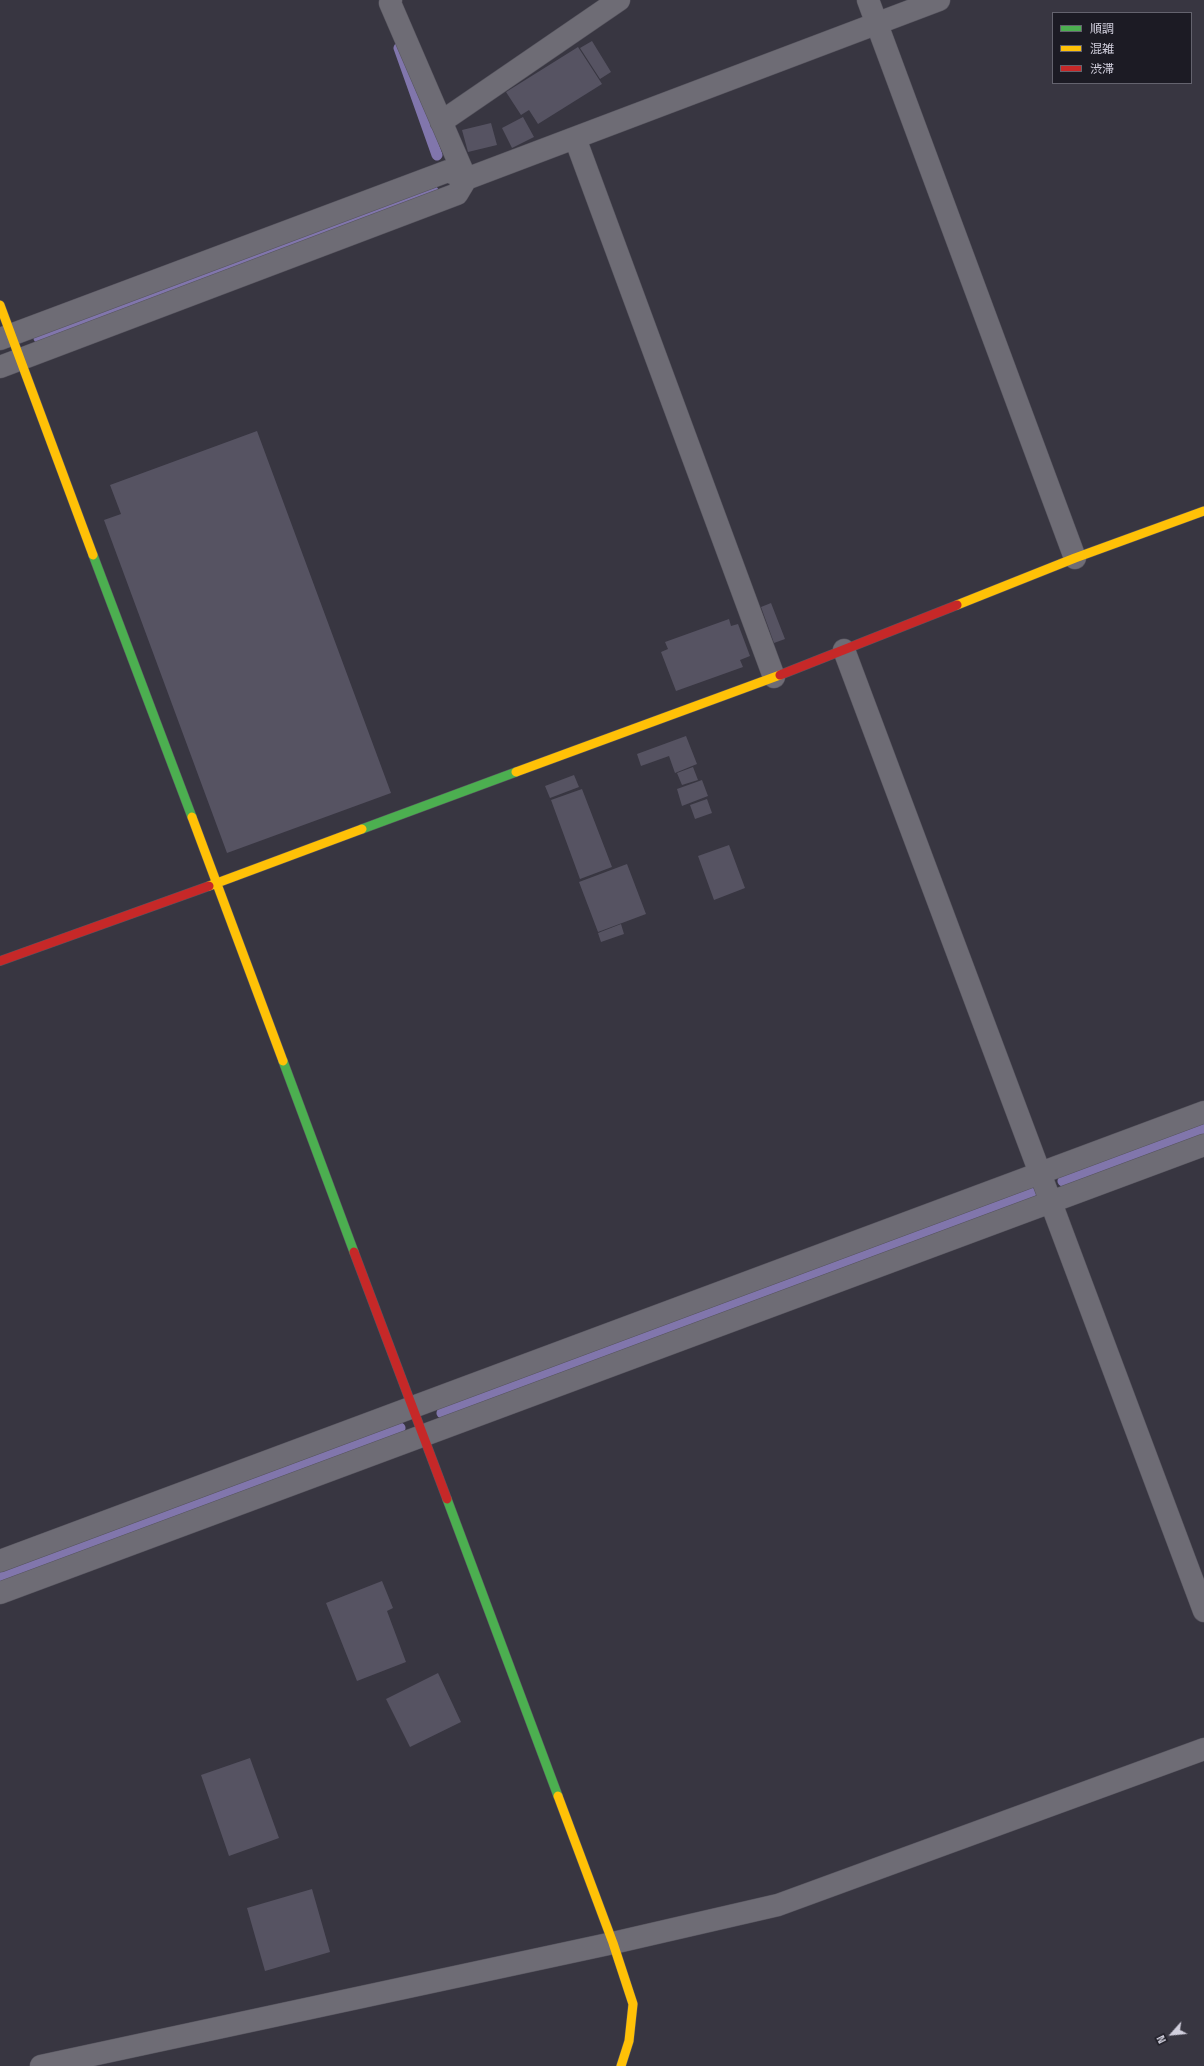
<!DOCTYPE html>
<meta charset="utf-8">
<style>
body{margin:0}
#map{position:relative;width:1204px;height:2066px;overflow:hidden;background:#383641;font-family:"Titillium Web","Noto Sans JP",sans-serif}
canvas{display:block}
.legend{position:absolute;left:1052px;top:12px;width:140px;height:72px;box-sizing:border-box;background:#1c1b24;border:1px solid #64636e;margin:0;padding:5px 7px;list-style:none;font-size:12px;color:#d1cfdd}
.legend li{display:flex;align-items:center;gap:8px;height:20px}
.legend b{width:20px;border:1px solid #64636e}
.north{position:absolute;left:1152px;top:2014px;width:40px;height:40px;-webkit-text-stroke:3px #1c1b24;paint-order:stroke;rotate:243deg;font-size:11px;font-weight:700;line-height:16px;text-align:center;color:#d1cfdd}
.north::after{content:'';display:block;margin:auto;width:14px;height:18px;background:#d1cfdd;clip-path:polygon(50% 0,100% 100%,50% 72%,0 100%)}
</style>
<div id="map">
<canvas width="1204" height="2066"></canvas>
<ul class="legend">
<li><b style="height:5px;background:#4caf50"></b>順調</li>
<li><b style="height:5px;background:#ffc107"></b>混雑</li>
<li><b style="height:5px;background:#c62828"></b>渋滞</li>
</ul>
<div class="north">N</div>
</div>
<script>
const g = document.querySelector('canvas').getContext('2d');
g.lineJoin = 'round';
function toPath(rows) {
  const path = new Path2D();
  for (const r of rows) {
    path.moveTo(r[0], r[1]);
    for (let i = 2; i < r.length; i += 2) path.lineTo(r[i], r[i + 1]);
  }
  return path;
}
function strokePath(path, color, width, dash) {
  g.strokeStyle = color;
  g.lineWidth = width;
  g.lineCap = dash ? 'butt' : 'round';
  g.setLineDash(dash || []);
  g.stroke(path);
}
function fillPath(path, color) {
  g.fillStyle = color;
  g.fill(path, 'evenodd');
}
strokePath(toPath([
 [399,48,437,155],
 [39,338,433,191],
 [1063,1181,1204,1129],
 [442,1413,1031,1193],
 [0,1578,400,1428]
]), '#8176ac', 11);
fillPath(toPath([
 [592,41,611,72,600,79,580,48],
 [578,47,602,84,538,124,529,110,521,115,506,92],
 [523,117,534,137,512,148,502,128],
 [491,123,497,145,468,152,462,130],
 [257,431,391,793,227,853,104,520,121,514,110,485],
 [771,603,785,639,774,643,761,607],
 [729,619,731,626,738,624,750,656,740,660,743,667,676,691,661,652,668,649,665,642],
 [686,736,697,764,675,773,669,756,641,766,637,754],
 [693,767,698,780,682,785,677,773],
 [574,775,579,787,550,798,545,786],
 [702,780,708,796,682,806,677,789],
 [582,789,612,867,580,879,551,800],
 [707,799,712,813,695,819,690,805],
 [729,845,745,888,714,900,698,856],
 [627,864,646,914,598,932,579,882],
 [621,924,624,934,601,942,598,933],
 [382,1581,393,1608,387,1611,406,1662,357,1681,326,1603],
 [438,1673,461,1722,410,1747,386,1699],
 [250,1758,279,1838,229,1856,201,1775],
 [312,1889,330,1952,265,1971,247,1908]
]), '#565362');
const street = toPath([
 [391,0,390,3,466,179],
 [868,0,1075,558],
 [441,122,619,0],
 [575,138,774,677],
 [0,339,448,171,466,179],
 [0,367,457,194,466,179,939,0],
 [844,650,1204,1611],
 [0,1561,1204,1112],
 [0,1593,1204,1145],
 [41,2066,613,1943,778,1905,1204,1749]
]);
const fast = toPath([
 [93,555,192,817],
 [362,829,516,772],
 [283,1061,354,1252],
 [447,1499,558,1796]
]);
const slow = toPath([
 [0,305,93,555],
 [957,605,1075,558,1204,511],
 [516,772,780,675],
 [192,817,283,1061],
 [209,886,362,829],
 [558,1796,613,1943,633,2004,629,2041,621,2066]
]);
const jam = toPath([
 [780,675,957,605],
 [0,961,209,886],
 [354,1252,447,1499]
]);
strokePath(street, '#56545e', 23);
strokePath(fast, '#56545e', 10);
strokePath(slow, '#56545e', 10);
strokePath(jam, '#56545e', 10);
strokePath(street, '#6e6c75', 22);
strokePath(fast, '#4caf50', 9);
strokePath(slow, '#ffc107', 9);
strokePath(jam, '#c62828', 9);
</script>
